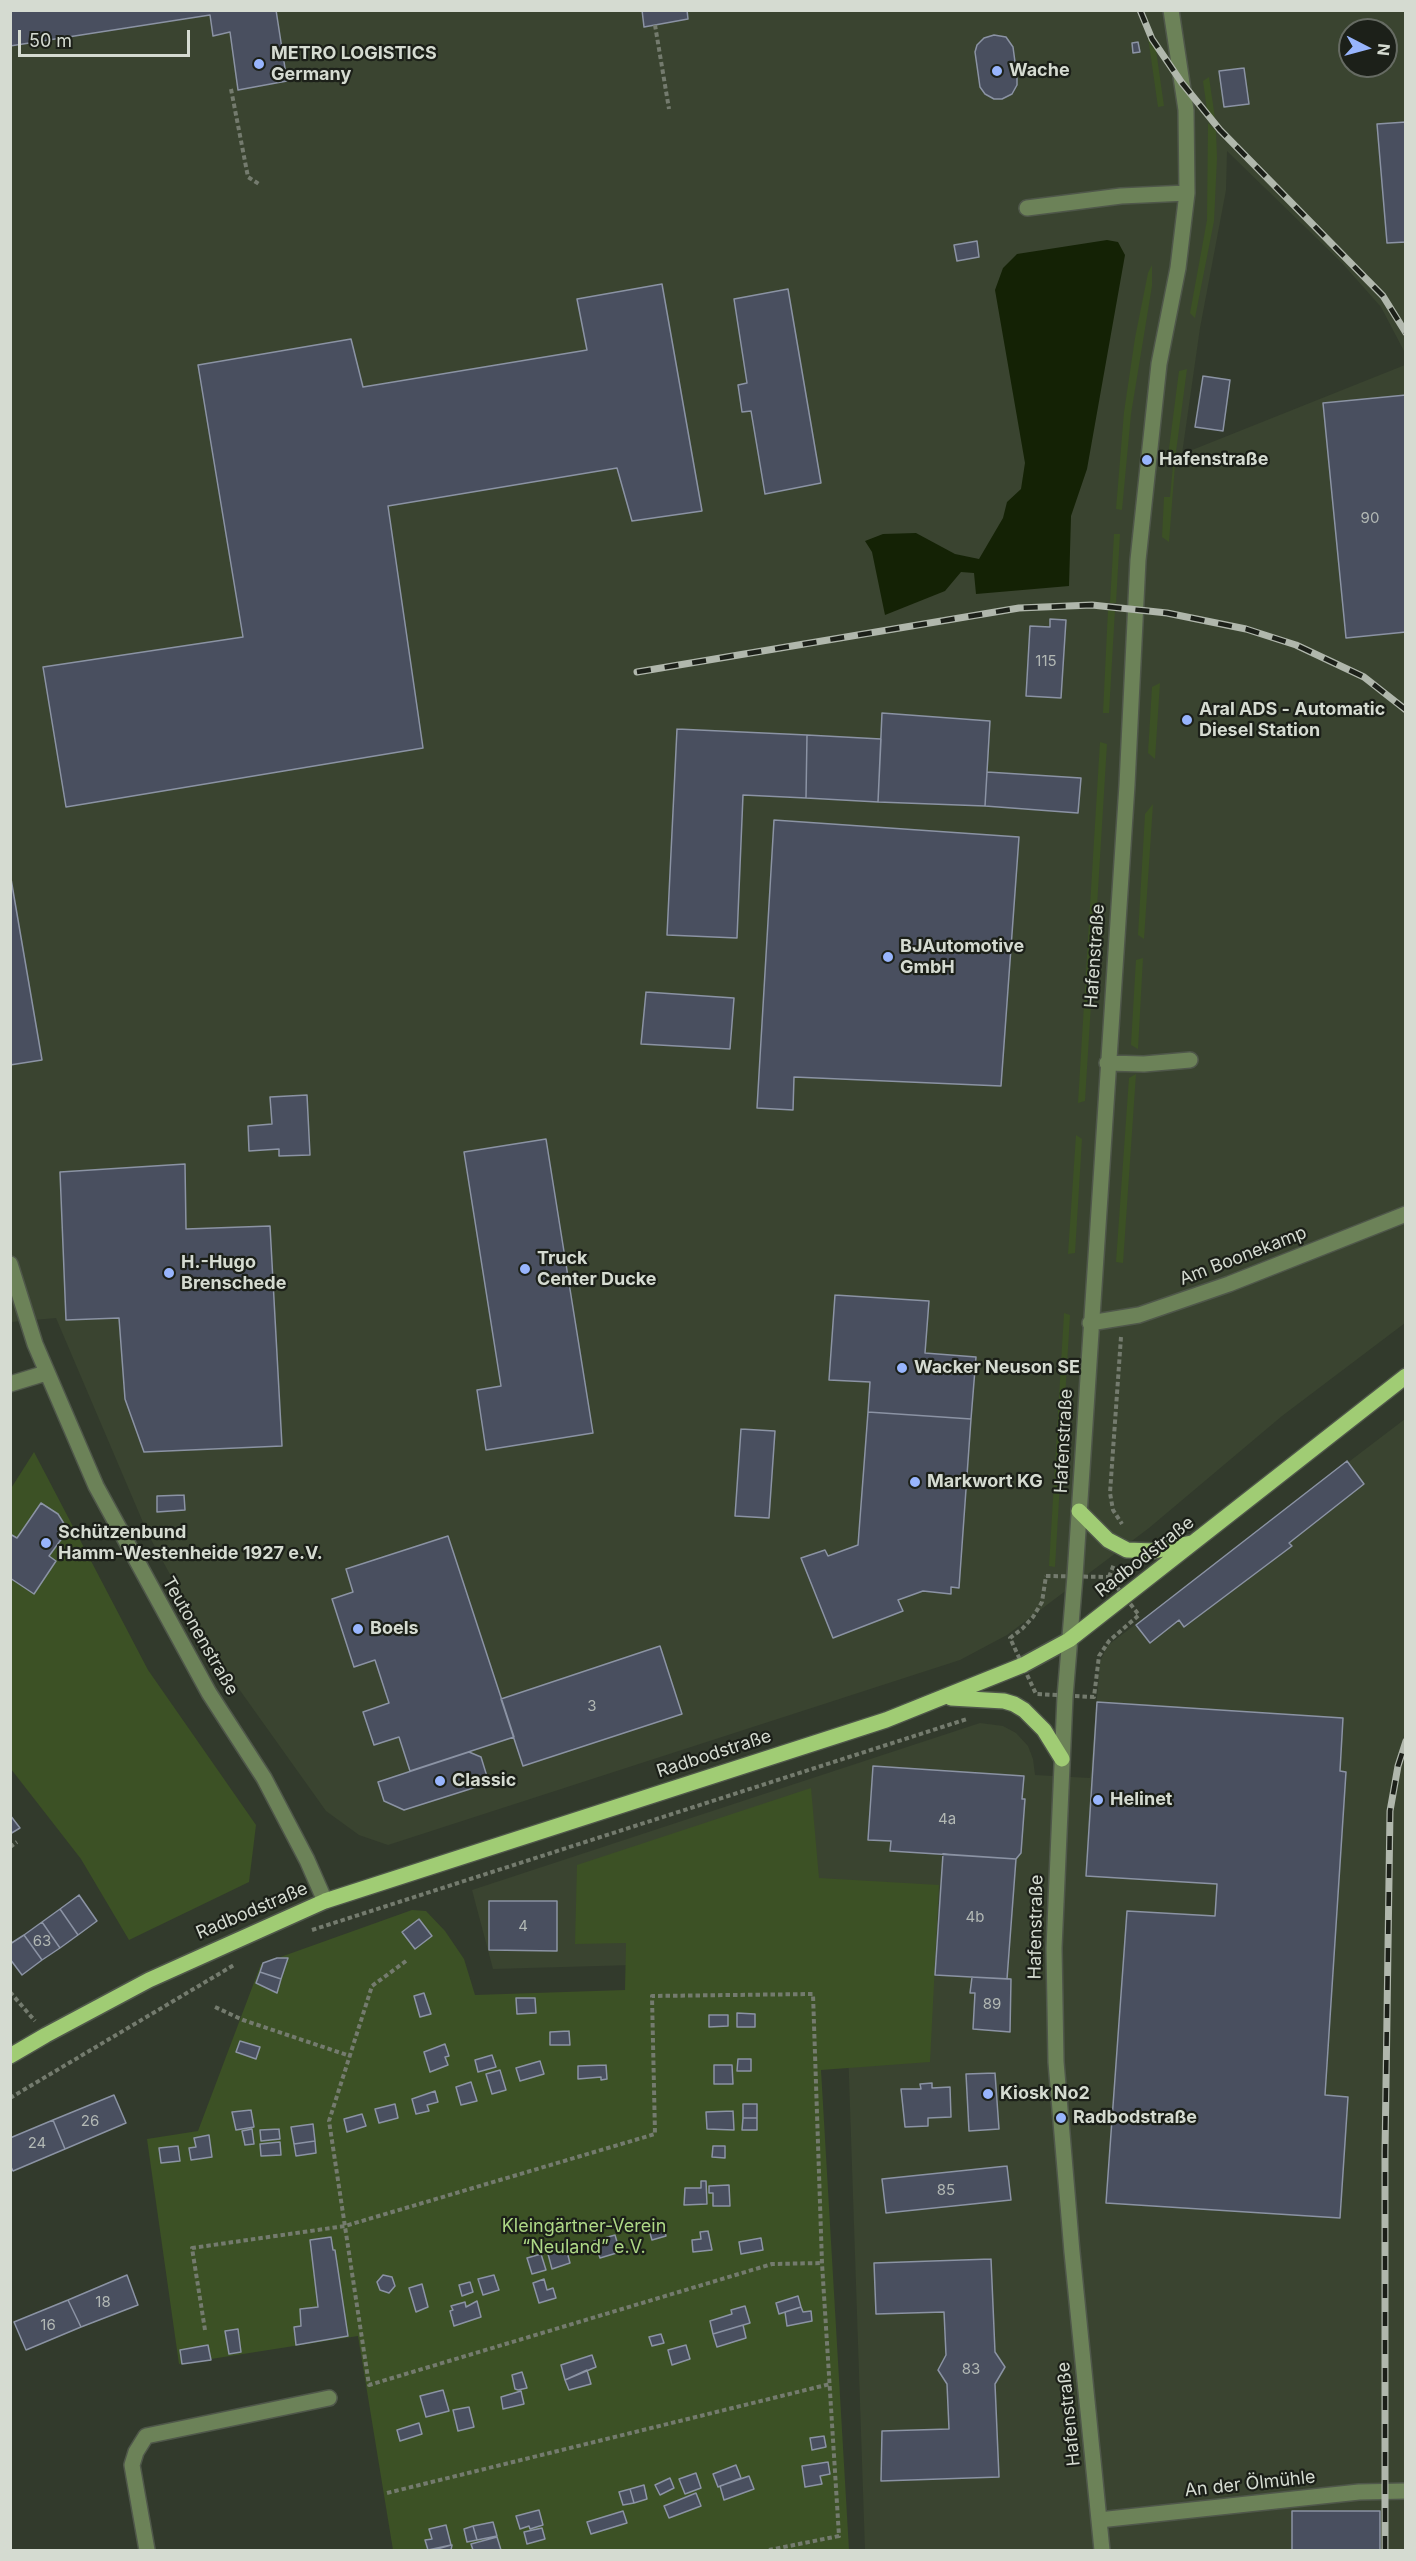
<!DOCTYPE html>
<meta charset="utf-8">
<style>
body{margin:0}
#map{position:relative;width:1416px;height:2561px;overflow:hidden;background:#323a2c;font-family:Inter,sans-serif}
canvas{display:block}
.frame{position:absolute;inset:0;border:12px solid #d5dbd1;pointer-events:none}
.north{position:absolute;left:1338px;top:18px;width:60px;height:60px;box-sizing:border-box;background:#1c2019;border:2px solid #666b63;border-radius:50%;rotate:96deg;font-size:16px;font-weight:700;line-height:24px;text-align:center;color:#d5dbd1}
.north::after{content:'';display:block;margin:auto;width:21px;height:27px;background:#98b5fd;clip-path:polygon(50% 0,100% 100%,50% 72%,0 100%)}
.scale{position:absolute;left:18px;top:30px;width:172px;height:27px;box-sizing:border-box;border:3px solid #d5dbd1;border-top:0;padding-left:8px;font-size:18px;line-height:21px;white-space:nowrap;color:#d5dbd1;-webkit-text-stroke:4px #1c2019;paint-order:stroke}
</style>
<div id="map">
<canvas width="1416" height="2561"></canvas>
<div class="frame"></div>
<div class="north">N</div>
<div class="scale">50 m</div>
</div>
<script>
const g = document.querySelector('canvas').getContext('2d');
g.lineJoin = 'round';
function fillPath(path, color) {
  g.fillStyle = color;
  g.fill(path, 'evenodd');
}
function toPath(rows) {
  const path = new Path2D();
  for (const r of rows) {
    path.moveTo(r[0], r[1]);
    for (let i = 2; i < r.length; i += 2) path.lineTo(r[i], r[i + 1]);
  }
  return path;
}
function strokePath(path, color, width, dash) {
  g.strokeStyle = color;
  g.lineWidth = width;
  g.lineCap = dash ? 'butt' : 'round';
  g.setLineDash(dash || []);
  g.stroke(path);
}
function label(font, color, halo, rows, align = 'center') {
  g.font = font + ' Inter,sans-serif';
  g.lineWidth = 4.5;
  g.setLineDash([]);
  g.textBaseline = 'middle';
  g.strokeStyle = halo;
  g.fillStyle = color;
  for (const [text, x, y, turn = 0] of rows) {
    g.save();
    g.translate(x, y);
    g.rotate((+turn || 0) * Math.PI / 180);
    g.textAlign = isNaN(turn) ? turn : align;
    if (halo) g.strokeText(text, 0, 0);
    g.fillText(text, 0, 0);
    g.restore();
  }
}
fillPath(toPath([
 [11,11,1405,11,1405,353,1381,307,1342,263,1227,151,1226,190,1200,328,1182,454,1405,365,1405,1323,1282,1416,1149,1528,1007,1635,960,1660,388,1845,359,1835,326,1811,224,1668,185,1602,148,1534,56,1318,11,1322],
 [1350,30,1386,30,1386,66,1350,66],
 [1405,1419,1405,2550,865,2550,845,1959,493,1969,472,1890,980,1723,1003,1726,1016,1733,1028,1746,1033,1759,1035,1775,1090,1778,1100,1662,1107,1646]
]), '#3a4430');
fillPath(toPath([
 [1148,37,1156,50,1164,106,1158,107],
 [1209,77,1215,118,1207,110,1203,81],
 [1208,123,1216,131,1217,158,1214,221,1195,318,1190,313,1207,220],
 [1152,265,1152,286,1131,414,1122,510,1116,509,1124,412,1135,338,1148,273],
 [1187,369,1176,452,1169,542,1162,537,1164,497,1170,497,1173,465,1167,464,1179,371],
 [1114,534,1120,534,1116,603,1110,603],
 [1108,610,1115,610,1109,713,1103,713],
 [1160,683,1155,759,1148,753,1152,687],
 [1100,742,1107,744,1085,1101,1078,1103],
 [1153,804,1144,939,1138,935,1145,814],
 [1143,958,1138,1049,1131,1045,1136,960],
 [1136,1074,1123,1263,1116,1262,1129,1078],
 [1076,1135,1082,1139,1075,1253,1068,1254],
 [1064,1313,1070,1315,1055,1567,1049,1566],
 [34,1452,148,1670,256,1825,249,1882,129,1940,81,1859,11,1769,10,1490],
 [811,1788,819,1878,939,1885,930,2062,821,2070,849,2550,393,2550,358,2336,179,2364,147,2139,198,2131,261,1964,412,1910,426,1911,445,1931,464,1959,475,1995,625,1990,626,1943,575,1944,577,1865]
]), '#3c5125');
fillPath(toPath([
 [1107,240,1118,242,1125,255,1087,469,1071,516,1069,586,976,594,974,573,961,572,945,591,885,615,872,552,865,541,883,534,916,533,955,554,979,559,1003,518,1007,502,1021,489,1025,463,995,290,1003,268,1017,254]
]), '#142205');
const building = toPath([
 [10,10,276,10,287,81,238,90,230,32,213,36,210,15,10,46,10,10],
 [642,10,687,10,688,19,644,27,642,10],
 [994,35,1006,37,1013,47,1017,77,1017,85,1012,94,1002,99,994,99,985,94,980,87,975,52,977,45,984,38,994,35],
 [1138,42,1140,52,1133,53,1132,43,1138,42],
 [1244,68,1249,104,1224,107,1219,71,1244,68],
 [1406,122,1406,242,1387,243,1377,124,1406,122],
 [977,241,979,257,957,261,954,245,977,241],
 [662,284,702,511,632,521,617,468,388,506,423,748,66,807,43,667,243,637,198,365,351,339,363,387,587,350,577,299,662,284],
 [788,289,821,483,765,494,751,411,742,412,738,385,747,383,734,299,788,289],
 [1203,376,1230,380,1223,431,1195,427,1203,376],
 [1406,395,1406,632,1346,638,1323,403,1406,395],
 [1050,619,1066,620,1061,698,1026,696,1030,626,1050,627,1050,619],
 [882,713,990,721,985,806,878,802,882,713],
 [677,729,807,735,806,798,743,795,737,938,667,935,677,729],
 [807,735,881,739,878,802,806,798,807,735],
 [987,772,1081,778,1078,813,985,806,987,772],
 [774,820,1019,837,1001,1086,794,1077,793,1110,757,1108,774,820],
 [10,873,42,1060,10,1065,10,873],
 [646,992,734,998,730,1049,641,1044,646,992],
 [307,1095,310,1155,279,1156,279,1149,249,1151,248,1126,272,1124,270,1097,307,1095],
 [546,1139,593,1433,486,1450,477,1390,501,1386,464,1152,546,1139],
 [185,1164,186,1229,270,1226,282,1446,144,1452,125,1399,119,1318,66,1320,60,1172,185,1164],
 [835,1295,929,1301,925,1353,976,1357,971,1419,868,1412,870,1382,829,1380,835,1295],
 [868,1412,971,1419,959,1588,951,1587,951,1594,923,1591,898,1600,903,1611,833,1638,801,1558,825,1550,828,1556,858,1545,868,1412],
 [741,1429,775,1431,769,1518,735,1516,741,1429],
 [1347,1461,1364,1484,1289,1543,1292,1546,1184,1627,1179,1620,1150,1643,1136,1625,1347,1461],
 [184,1495,185,1510,157,1512,157,1496,184,1495],
 [41,1503,58,1514,68,1530,49,1556,56,1561,34,1594,10,1578,10,1534,17,1538,41,1503],
 [448,1536,514,1737,410,1771,399,1737,374,1745,363,1712,389,1703,375,1660,354,1667,332,1599,353,1592,346,1569,448,1536],
 [660,1646,682,1714,523,1766,501,1699,660,1646],
 [1097,1702,1343,1718,1340,1771,1346,1772,1325,2095,1348,2097,1340,2218,1106,2203,1127,1911,1215,1916,1217,1884,1086,1876,1097,1702],
 [469,1752,481,1757,489,1783,404,1810,384,1801,378,1782,469,1752],
 [873,1766,1024,1776,1022,1799,1025,1799,1021,1853,1016,1859,890,1851,891,1841,868,1840,873,1766],
 [10,1815,20,1828,10,1834,10,1815],
 [943,1854,1016,1859,1007,1979,935,1975,943,1854],
 [79,1895,97,1921,78,1935,60,1909,79,1895],
 [489,1901,557,1901,557,1951,489,1950,489,1901],
 [60,1909,78,1935,60,1948,42,1922,60,1909],
 [419,1919,432,1936,415,1949,402,1932,419,1919],
 [42,1922,60,1948,42,1960,24,1935,42,1922],
 [24,1935,42,1960,22,1975,10,1959,10,1944,24,1935],
 [277,1958,288,1958,281,1979,260,1972,263,1963,277,1958],
 [260,1972,281,1979,277,1993,256,1983,260,1972],
 [972,1977,1011,1979,1010,2032,973,2029,975,1993,970,1993,972,1977],
 [424,1993,431,2014,420,2017,414,1996,424,1993],
 [516,1998,535,1998,536,2013,517,2014,516,1998],
 [737,2013,755,2014,755,2027,737,2027,737,2013],
 [709,2015,728,2015,728,2026,709,2027,709,2015],
 [569,2031,570,2045,550,2045,550,2032,569,2031],
 [240,2041,260,2047,256,2059,236,2052,240,2041],
 [445,2044,449,2056,445,2057,448,2065,430,2072,424,2052,445,2044],
 [492,2055,496,2067,478,2072,475,2060,492,2055],
 [738,2059,751,2059,751,2071,737,2071,738,2059],
 [540,2061,544,2074,520,2081,516,2068,540,2061],
 [606,2065,607,2079,601,2080,601,2077,578,2079,578,2066,606,2065],
 [714,2065,732,2065,733,2084,714,2084,714,2065],
 [500,2070,506,2090,492,2094,486,2074,500,2070],
 [995,2073,999,2129,969,2131,966,2074,995,2073],
 [471,2082,477,2101,461,2105,456,2087,471,2082],
 [932,2083,932,2088,950,2087,951,2117,928,2118,928,2126,905,2127,901,2089,921,2089,920,2084,932,2083],
 [435,2091,438,2102,427,2105,429,2111,416,2114,412,2099,435,2091],
 [114,2095,126,2123,65,2149,53,2120,114,2095],
 [395,2104,398,2118,379,2123,375,2109,395,2104],
 [743,2104,757,2104,757,2118,743,2118,743,2104],
 [251,2110,254,2127,236,2130,232,2112,251,2110],
 [733,2111,734,2130,707,2129,706,2112,733,2111],
 [362,2114,366,2126,347,2132,344,2119,362,2114],
 [743,2118,757,2118,757,2130,742,2130,743,2118],
 [53,2120,65,2149,13,2171,10,2165,10,2138,53,2120],
 [313,2124,315,2141,294,2144,291,2127,313,2124],
 [252,2129,254,2144,245,2145,242,2131,252,2129],
 [279,2129,280,2139,261,2141,260,2130,279,2129],
 [209,2135,212,2157,191,2160,189,2148,196,2147,194,2138,209,2135],
 [315,2141,316,2153,296,2156,294,2144,315,2141],
 [280,2142,281,2155,261,2156,260,2144,280,2142],
 [178,2146,180,2161,161,2163,159,2148,178,2146],
 [713,2146,725,2146,725,2158,712,2157,713,2146],
 [1007,2166,1011,2200,886,2213,882,2179,1007,2166],
 [701,2181,706,2181,707,2204,684,2205,685,2188,701,2188,701,2181],
 [729,2185,730,2206,713,2206,713,2193,709,2193,709,2186,729,2185],
 [663,2225,666,2236,652,2240,649,2230,663,2225],
 [708,2231,712,2250,693,2252,692,2240,701,2239,700,2232,708,2231],
 [615,2235,620,2252,600,2258,594,2241,615,2235],
 [331,2237,333,2250,335,2250,348,2336,296,2345,294,2327,301,2326,300,2309,318,2307,310,2240,331,2237],
 [761,2238,763,2250,741,2254,739,2242,761,2238],
 [566,2248,570,2263,552,2269,548,2254,566,2248],
 [541,2254,546,2270,532,2274,527,2258,541,2254],
 [991,2259,995,2352,1005,2367,995,2384,999,2477,881,2481,882,2431,949,2429,947,2384,938,2370,946,2355,944,2312,876,2314,874,2263,991,2259],
 [127,2275,138,2305,81,2327,68,2300,127,2275],
 [383,2275,392,2277,395,2286,389,2293,380,2290,377,2282,383,2275],
 [494,2275,499,2290,483,2295,478,2279,494,2275],
 [544,2279,547,2290,553,2288,556,2298,539,2303,533,2283,544,2279],
 [470,2282,473,2292,462,2296,459,2285,470,2282],
 [422,2284,428,2307,416,2312,409,2288,422,2284],
 [798,2296,801,2307,779,2314,776,2303,798,2296],
 [68,2300,81,2327,26,2350,14,2322,68,2300],
 [477,2301,481,2317,454,2326,450,2311,453,2310,451,2306,465,2302,466,2307,477,2301],
 [745,2306,750,2323,713,2334,710,2321,732,2314,731,2310,745,2306],
 [801,2307,803,2312,811,2311,812,2321,787,2326,785,2312,801,2307],
 [743,2325,746,2338,717,2347,713,2334,743,2325],
 [238,2329,241,2352,229,2354,225,2331,238,2329],
 [661,2334,664,2343,652,2346,649,2337,661,2334],
 [208,2345,211,2360,182,2364,180,2350,208,2345],
 [686,2345,690,2359,672,2365,668,2350,686,2345],
 [592,2355,596,2367,565,2380,561,2365,592,2355],
 [587,2370,591,2384,569,2390,565,2380,587,2370],
 [522,2372,527,2388,518,2390,515,2389,512,2375,522,2372],
 [443,2390,449,2411,426,2417,420,2396,443,2390],
 [521,2391,524,2404,503,2409,501,2397,521,2391],
 [469,2407,474,2427,458,2431,453,2410,469,2407],
 [419,2423,422,2434,400,2441,397,2430,419,2423],
 [824,2436,826,2447,812,2450,810,2438,824,2436],
 [828,2462,830,2474,820,2476,822,2484,805,2487,802,2466,828,2462],
 [736,2465,741,2478,718,2487,713,2474,736,2465],
 [696,2473,701,2488,685,2494,679,2479,696,2473],
 [749,2476,754,2489,724,2500,720,2486,749,2476],
 [670,2478,674,2488,660,2495,655,2485,670,2478],
 [644,2485,647,2499,634,2503,630,2489,644,2485],
 [630,2489,634,2503,623,2505,619,2492,630,2489],
 [696,2493,701,2506,669,2518,664,2506,696,2493],
 [539,2510,543,2525,530,2529,529,2526,520,2529,516,2516,539,2510],
 [623,2511,627,2523,591,2534,587,2522,623,2511],
 [1292,2511,1380,2511,1380,2550,1292,2550,1292,2511],
 [493,2522,497,2536,477,2540,473,2526,493,2522],
 [446,2525,451,2545,428,2550,425,2540,432,2539,429,2529,446,2525],
 [473,2526,477,2540,467,2542,464,2529,473,2526],
 [542,2528,545,2539,527,2544,524,2532,542,2528],
 [497,2537,501,2550,473,2550,471,2544,497,2537],
 [452,2545,451,2550,434,2550,451,2545,452,2545]
]);
fillPath(building, '#494f5f');
strokePath(building, '#8b93a4', 1.5);
const minor = toPath([
 [1027,208,1121,196,1187,193],
 [1107,1063,1144,1064,1190,1060],
 [10,1264,35,1344,96,1486,209,1693,264,1778,307,1860,325,1901],
 [1090,1323,1139,1315,1229,1284,1406,1214],
 [10,1384,46,1373],
 [1099,2520,1359,2492,1406,2491],
 [147,2550,132,2465,136,2452,146,2436,329,2398],
 [1102,2550,1072,2252,1056,2062,1054,1948,1065,1697,1075,1576,1127,785,1138,560,1159,364,1178,268,1187,193,1186,110,1171,10]
]);
const major = toPath([
 [1079,1511,1108,1540,1127,1550,1154,1551,1191,1543],
 [951,1698,1004,1701,1014,1704,1024,1710,1044,1730,1062,1759],
 [10,2056,46,2035,149,1980,325,1901,886,1720,1023,1665,1069,1640,1406,1376]
]);
strokePath(minor, '#4f574a', 18);
strokePath(major, '#4f574a', 18);
strokePath(toPath([
 [655,25,669,109],
 [231,89,248,177,259,184],
 [1121,1337,1110,1493,1113,1510,1122,1524],
 [1046,1576,1109,1577,1139,1615,1109,1641,1099,1656,1094,1697,1036,1694,1010,1638,1022,1629,1033,1617,1042,1602,1046,1576],
 [1109,1577,1114,1564],
 [10,1847,17,1842],
 [312,1930,967,1719],
 [406,1961,372,1986,329,2121,369,2385,772,2264,822,2263],
 [10,1992,35,2021],
 [215,2007,243,2020,350,2056],
 [10,2098,234,1965],
 [205,2330,192,2248,345,2226,655,2134,652,1996,813,1994,822,2263,839,2536,769,2550],
 [387,2493,830,2384]
]), '#747b6e', 4, [4.5, 3]);
strokePath(minor, '#6c8258', 15);
strokePath(major, '#a0cc74', 15);
const rail = toPath([
 [1140,10,1152,39,1182,83,1220,130,1383,296,1406,333],
 [637,672,1019,608,1092,605,1167,613,1246,629,1296,645,1364,677,1406,710],
 [1385,2550,1385,2152,1390,1811,1398,1766,1406,1741]
]);
strokePath(rail, '#b0b7ac', 7);
strokePath(rail, '#1c2019', 4.5, [14]);
for (const [x, y, r, color] of [
 [259,64,6,"#98b5fd"],
 [997,71,6,"#98b5fd"],
 [1147,460,6,"#98b5fd"],
 [1187,720,6,"#98b5fd"],
 [888,957,6,"#98b5fd"],
 [525,1269,6,"#98b5fd"],
 [169,1273,6,"#98b5fd"],
 [902,1368,6,"#98b5fd"],
 [915,1482,6,"#98b5fd"],
 [46,1543,6,"#98b5fd"],
 [358,1629,6,"#98b5fd"],
 [440,1781,6,"#98b5fd"],
 [1098,1800,6,"#98b5fd"],
 [988,2094,6,"#98b5fd"],
 [1061,2118,6,"#98b5fd"]
]) {
  const dot = new Path2D();
  dot.arc(x, y, r, 0, 2 * Math.PI);
  g.fillStyle = color;
  g.fill(dot);
  strokePath(dot, '#1c2019', 2);
}
label('15px', '#b2b8b4', null, [
 ["90",1370,518],
 ["115",1046,661],
 ["3",592,1706],
 ["4a",947,1819],
 ["4b",975,1917],
 ["4",523,1926],
 ["63",42,1941],
 ["89",992,2004],
 ["26",90,2121],
 ["24",37,2143],
 ["85",946,2190],
 ["18",103,2302],
 ["16",48,2325],
 ["83",971,2369]
]);
label('bold 18px', '#d5dbd1', '#1c2019', [
 ["METRO LOGISTICS",271,54],
 ["Germany",271,75],
 ["Wache",1009,71],
 ["Hafenstraße",1159,460],
 ["Aral ADS - Automatic",1199,710],
 ["Diesel Station",1199,731],
 ["BJAutomotive",900,947],
 ["GmbH",900,968],
 ["Truck",537,1259],
 ["Center Ducke",537,1280],
 ["H.-Hugo",181,1263],
 ["Brenschede",181,1284],
 ["Wacker Neuson SE",914,1368],
 ["Markwort KG",927,1482],
 ["Schützenbund",58,1533],
 ["Hamm-Westenheide 1927 e.V.",58,1554],
 ["Boels",370,1629],
 ["Classic",452,1781],
 ["Helinet",1110,1800],
 ["Kiosk No2",1000,2094],
 ["Radbodstraße",1073,2118]
], 'left');
label('18px', '#d5dbd1', '#1c2019', [
 ["Hafenstraße",1095,956,-86],
 ["Am Boonekamp",1243,1256,-21],
 ["Hafenstraße",1064,1441,-87],
 ["Radbodstraße",1145,1557,-38],
 ["Teutonenstraße",200,1636,60],
 ["Radbodstraße",714,1754,-18],
 ["Radbodstraße",252,1911,-23],
 ["Hafenstraße",1036,1927,-89],
 ["Hafenstraße",1069,2414,-96],
 ["An der Ölmühle",1250,2484,-6]
]);
label('18px', '#aed886', '#1c2019', [
 ["Kleingärtner-Verein",584,2227],
 ["“Neuland” e.V.",584,2248]
]);
</script>
